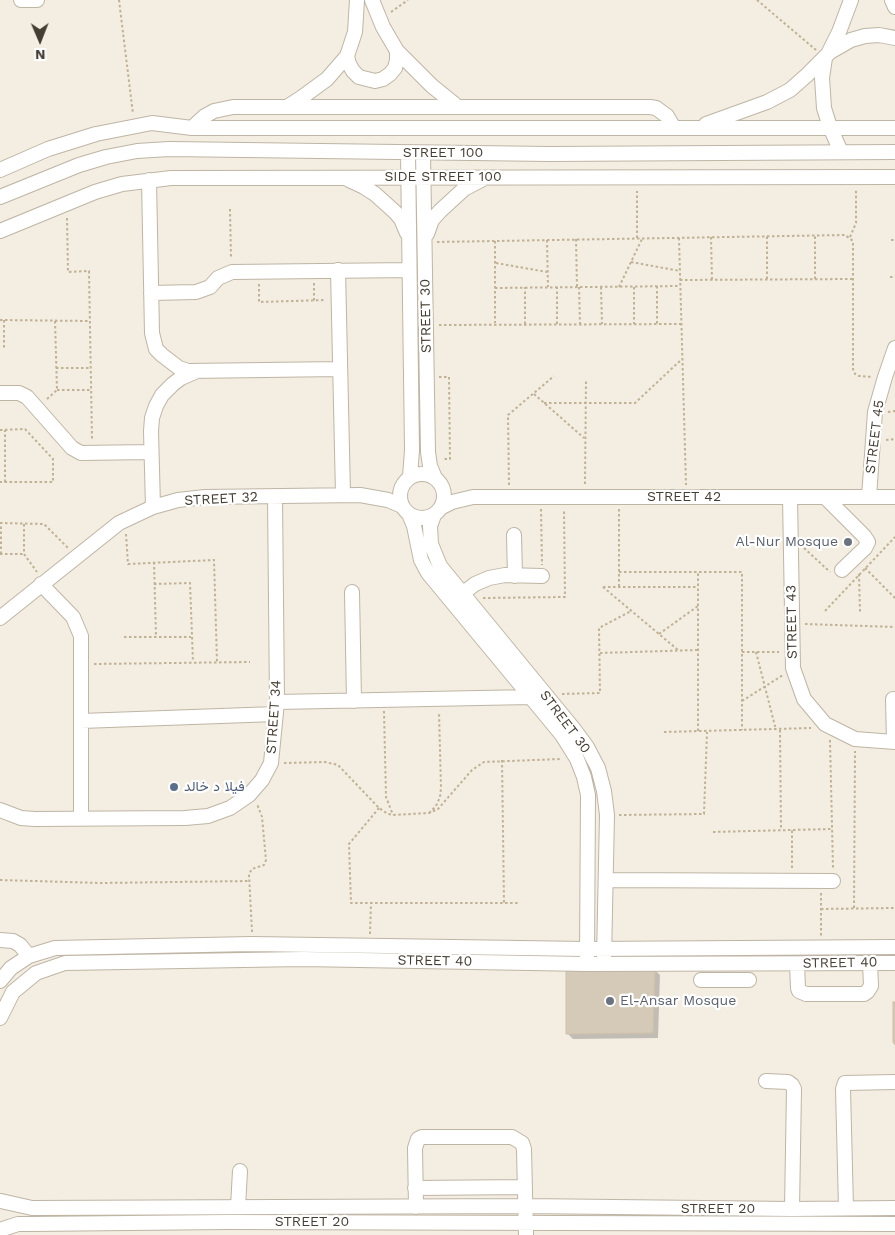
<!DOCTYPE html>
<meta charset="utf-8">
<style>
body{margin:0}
#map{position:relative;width:895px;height:1235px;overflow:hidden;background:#f3ede2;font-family:"Work Sans",sans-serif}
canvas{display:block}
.north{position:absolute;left:15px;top:15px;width:50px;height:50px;-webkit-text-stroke:4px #fff;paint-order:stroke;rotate:179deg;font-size:14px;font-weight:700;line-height:20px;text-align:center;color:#453d33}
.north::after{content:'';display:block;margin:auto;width:18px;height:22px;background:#453d33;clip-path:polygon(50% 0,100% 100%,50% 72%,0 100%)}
</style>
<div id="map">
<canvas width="895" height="1235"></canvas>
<div class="north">N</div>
</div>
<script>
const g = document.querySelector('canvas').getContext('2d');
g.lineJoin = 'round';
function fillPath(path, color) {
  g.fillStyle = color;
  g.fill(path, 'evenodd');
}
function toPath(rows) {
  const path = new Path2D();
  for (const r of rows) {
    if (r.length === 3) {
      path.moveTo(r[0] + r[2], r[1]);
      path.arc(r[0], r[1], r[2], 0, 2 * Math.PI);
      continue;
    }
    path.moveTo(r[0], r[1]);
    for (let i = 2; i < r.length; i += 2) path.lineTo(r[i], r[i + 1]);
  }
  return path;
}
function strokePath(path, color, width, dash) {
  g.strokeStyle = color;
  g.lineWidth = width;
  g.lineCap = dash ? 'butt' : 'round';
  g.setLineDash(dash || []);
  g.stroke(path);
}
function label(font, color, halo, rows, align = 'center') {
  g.font = font + ' "Work Sans",Vazirmatn,sans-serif';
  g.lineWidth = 4.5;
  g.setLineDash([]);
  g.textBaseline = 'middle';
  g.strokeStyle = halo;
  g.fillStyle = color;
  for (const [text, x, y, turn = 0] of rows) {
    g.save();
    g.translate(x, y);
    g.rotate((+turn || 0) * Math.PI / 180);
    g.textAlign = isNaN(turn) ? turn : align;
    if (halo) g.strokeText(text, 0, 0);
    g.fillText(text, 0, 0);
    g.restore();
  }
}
fillPath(toPath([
 [654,969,660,975,658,1038,573,1039,567,1033]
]), '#0003');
const building = toPath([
 [566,967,655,968,653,1033,566,1034,566,967],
 [893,1002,895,1002,895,1045,893,1042,893,1002]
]);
fillPath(building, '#d5c9b7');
strokePath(building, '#d0c0aa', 1);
const minor = toPath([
 [21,0,37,0],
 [372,0,383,27,397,51,432,86,458,107],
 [892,0,895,7],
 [830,52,851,40,865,36,879,35,895,38],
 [347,56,349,64,353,71,359,77,375,81,383,79,390,74,395,68,397,60,397,51],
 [825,58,822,78,824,108,830,127,841,152],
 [287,107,301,98,327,79,347,56,355,32,357,0],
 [706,124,767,102,790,90,807,75,828,54,839,32,851,0],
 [192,128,205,116,214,111,233,107,650,107,656,108,667,116,674,128],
 [408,153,412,450,410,477],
 [423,153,428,452,430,466,435,478],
 [0,170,48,149,96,134,152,123,192,128,895,128],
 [149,180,152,333,156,349,162,355,179,368,188,371,340,369],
 [349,180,364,187,375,194,395,212,401,219,407,233],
 [0,197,79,165,106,157,137,151,169,149,549,154,895,152],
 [0,231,95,192,122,184,171,178,895,177],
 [427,234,432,220,440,211,464,189,483,179],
 [338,270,343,495],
 [151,293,196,292,210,287,218,278,232,272,409,270],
 [0,393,19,393,27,397,72,448,81,453,151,452],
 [422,496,22],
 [790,497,793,668,804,699,825,724,855,739,895,742],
 [825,497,864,536,868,542,865,548,842,570],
 [869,497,875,412,885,377,895,348],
 [153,507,151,431,152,418,156,406,162,395,173,384,181,378,197,371],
 [442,507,452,502,473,497,895,497],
 [409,514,414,526,421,560,428,573,562,735,577,759,584,777,588,795,587,958],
 [434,515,430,526,431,544,440,566,573,728,587,747,598,768,604,791,607,815,604,958],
 [514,535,515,576],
 [41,584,73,617,81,636,81,818],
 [352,592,354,701],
 [462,594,475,584,489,578,505,575,542,576],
 [0,618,119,523,153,507,178,500,205,497,360,495,388,500,402,506],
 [893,699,894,742],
 [277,702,530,697],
 [81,721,276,714],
 [0,810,21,818,35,819,185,818,208,816,230,808,249,795,262,780,271,763,277,702,275,497],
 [606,880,833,881],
 [0,940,13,941,20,945,29,956],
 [797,964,798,988,799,991,806,994,864,994,867,992,871,986,870,963],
 [701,980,749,980],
 [0,981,11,968,29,956,55,948,252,944,587,949,895,947],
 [0,1018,13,992,36,973,65,963,303,959,587,964,895,963],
 [766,1081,788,1082,792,1085,794,1089,792,1209],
 [415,1188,525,1187],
 [1,1201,32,1208,525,1206,792,1209,895,1208],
 [238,1207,240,1171],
 [416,1207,415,1148,418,1139,422,1137,512,1137,522,1143,524,1149,526,1235],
 [846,1208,843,1089,845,1083,895,1082],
 [0,1230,18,1224,30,1224,228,1222,895,1224]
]);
strokePath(minor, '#bfb5a5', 16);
strokePath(toPath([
 [119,0,133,114],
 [757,0,816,50],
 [391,12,408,0],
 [230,209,231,259],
 [67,218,68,272,89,271,92,439],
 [711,237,712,280],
 [850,237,856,223,856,190],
 [637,238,637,191],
 [679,238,686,485],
 [576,239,577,287],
 [547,240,548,287],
 [891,240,895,240],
 [495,241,495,323],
 [437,242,845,235,853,241,853,369,855,374,859,376,873,377],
 [631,262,680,271],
 [496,263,547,272],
 [890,277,895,277],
 [767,279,767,236],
 [815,279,815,236],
 [680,280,853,279],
 [314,283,314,301],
 [259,284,259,302,326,300],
 [657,286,657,324],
 [579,287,580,324],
 [601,287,602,324],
 [619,287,642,239],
 [634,287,634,324],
 [495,288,680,286],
 [0,320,90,321],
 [4,320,4,350],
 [525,324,525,287],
 [557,324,557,287],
 [439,325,681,324],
 [56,368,91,368],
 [439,377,449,377,450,459,443,459],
 [57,390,91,390],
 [534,394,584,438],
 [47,399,57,390,55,320],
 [544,403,635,403,682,359],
 [888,412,895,411],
 [0,430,25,429,53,459,53,482,0,482],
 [886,440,895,439],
 [5,482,5,430],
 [585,484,586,379],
 [509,485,508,415,554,376],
 [541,509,542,565],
 [619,509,619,587],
 [0,523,44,524,68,548],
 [24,524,24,554,37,572],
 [126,534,128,564,214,560,217,662],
 [804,548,830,572],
 [0,554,24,554],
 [1,554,1,524],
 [154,562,156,637],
 [865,568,895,598],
 [619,572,742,572,742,730],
 [859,574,860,613],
 [154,584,190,583,193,662],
 [603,587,678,650],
 [603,587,698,587],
 [483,598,565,597,564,509],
 [825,611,895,537],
 [805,624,895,627],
 [659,634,698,606],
 [124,637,191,637],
 [742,652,779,652],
 [756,652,776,730],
 [600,653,697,650],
 [94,664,250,662],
 [562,694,600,693,599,628,631,611],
 [742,701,783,675],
 [384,711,386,797,393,815],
 [780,730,781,830],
 [698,731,698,572],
 [664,732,811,728],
 [830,740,833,868],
 [502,760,504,903],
 [284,763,325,762,338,765,379,808,388,814,393,815,429,813,438,809,472,770,484,762,561,759],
 [379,808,349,844,351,903,518,903],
 [429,813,436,806,440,797,441,788,439,712],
 [619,815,704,814,707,732],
 [713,832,832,829],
 [792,868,792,830],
 [0,880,100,883,250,881],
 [821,893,821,936],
 [854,908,855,751],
 [821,909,895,908],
 [252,932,249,874,252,869,264,865,266,860,262,817,257,804],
 [370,934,371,903]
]), '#c1b195', 2, [2.5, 2.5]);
strokePath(minor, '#fff', 14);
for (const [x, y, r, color] of [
 [848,542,5,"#6b7280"],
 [174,787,5,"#5c6f8a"],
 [610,1001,5,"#6b7280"]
]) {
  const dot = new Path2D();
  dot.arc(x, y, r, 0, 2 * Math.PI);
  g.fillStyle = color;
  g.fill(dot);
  strokePath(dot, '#fff', 2);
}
label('14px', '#453d33', '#fff', [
 ["STREET 100",443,153],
 ["SIDE STREET 100",443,177],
 ["STREET 30",426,316,-91],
 ["STREET 45",875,437,-83],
 ["STREET 42",684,497],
 ["STREET 32",221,499,-3],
 ["STREET 43",792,622,-91],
 ["STREET 34",274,717,-86],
 ["STREET 30",565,722,53],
 ["STREET 40",435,961,1],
 ["STREET 40",840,963,-1],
 ["STREET 20",718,1209],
 ["STREET 20",312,1222]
]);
label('14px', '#5b616d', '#fff', [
 ["Al-Nur Mosque",838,542],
 ["El-Ansar Mosque",620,1001,"left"]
], 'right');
label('14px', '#4e5e75', '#fff', [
 ["فيلا د خالد",184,787]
], 'left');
</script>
